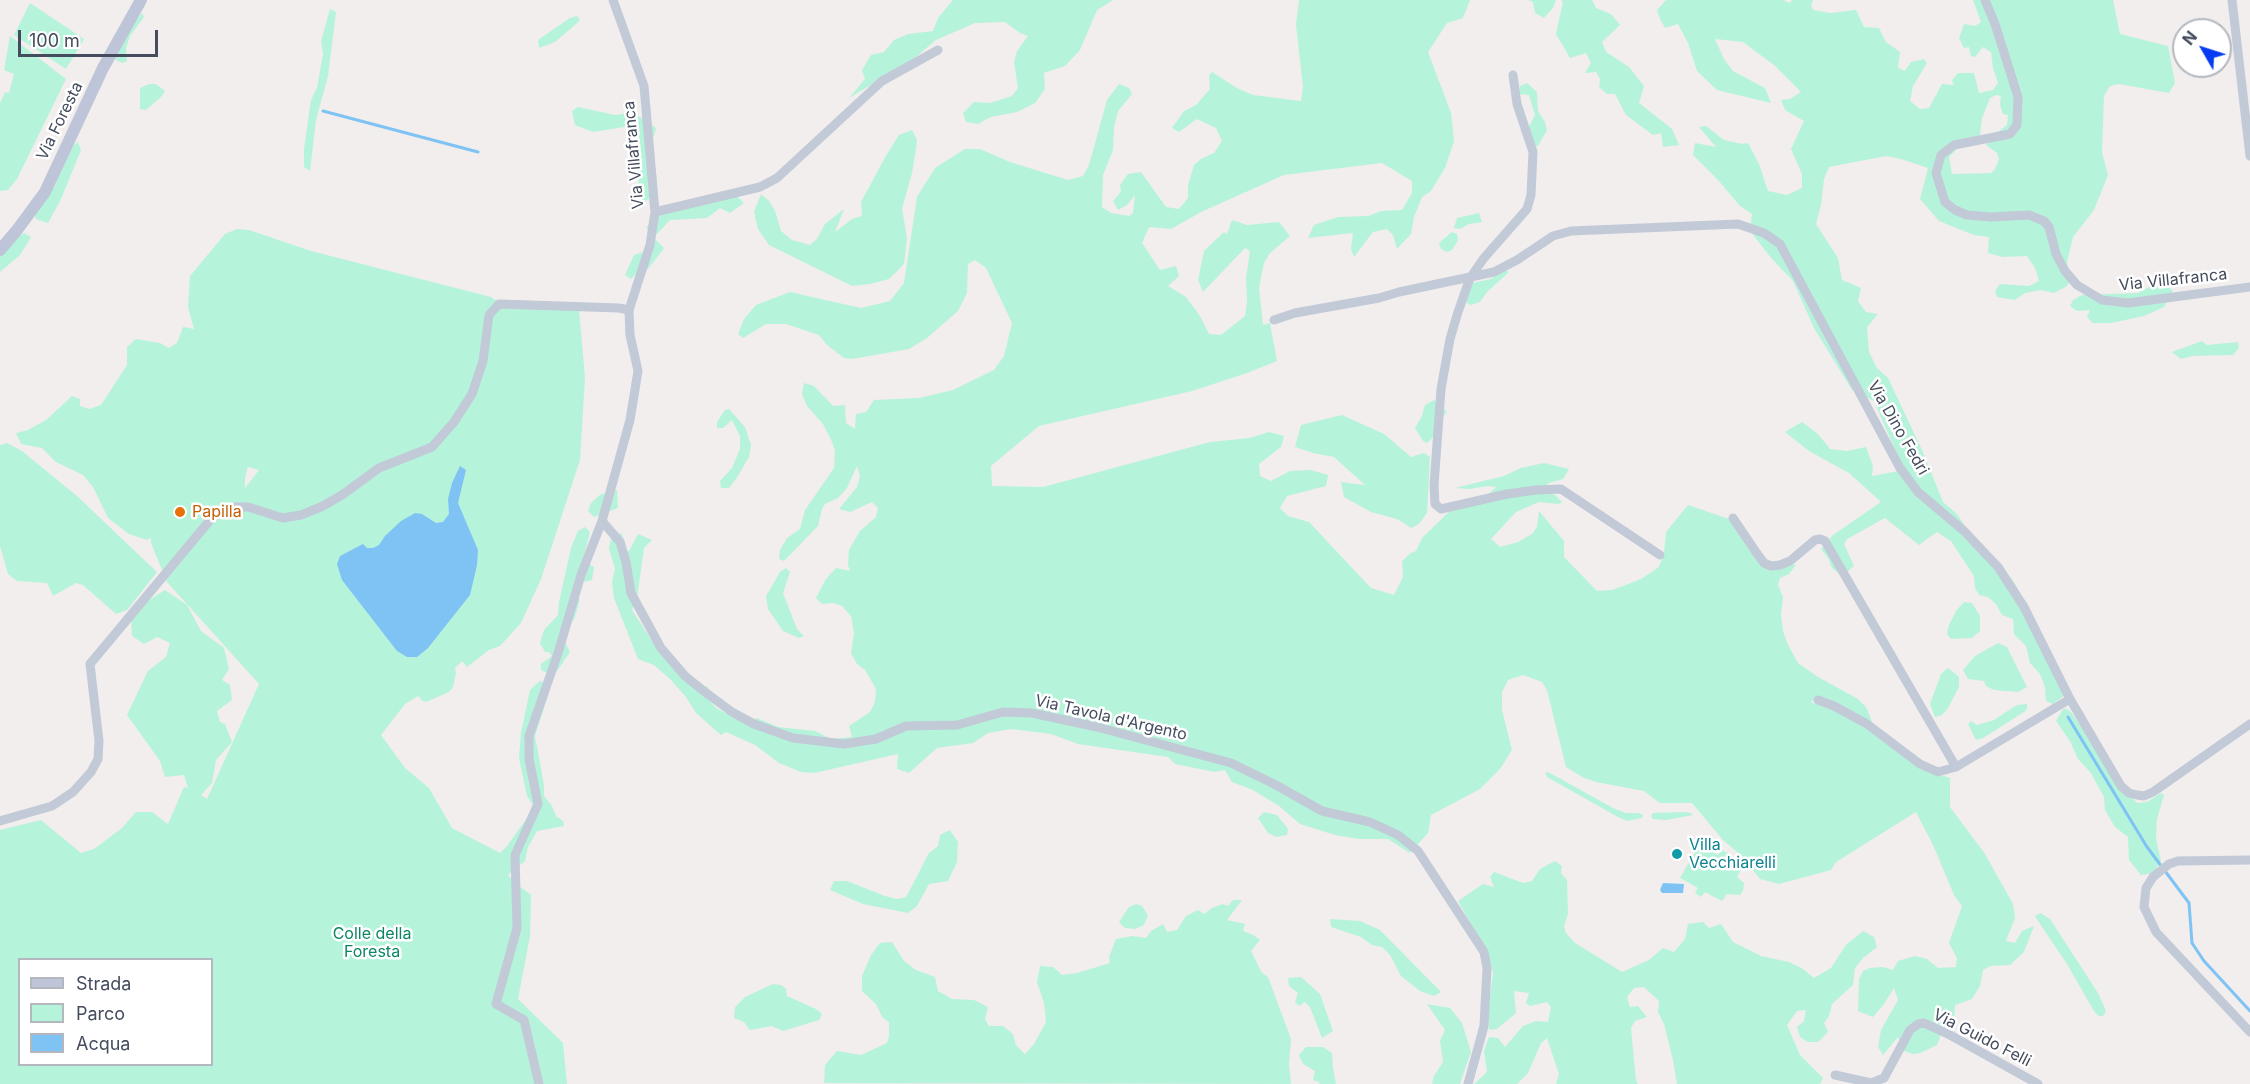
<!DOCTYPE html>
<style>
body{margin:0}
#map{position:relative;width:2250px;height:1084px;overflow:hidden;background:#f1eeed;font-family:Inter,sans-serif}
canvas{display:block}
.legend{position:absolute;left:18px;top:958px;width:195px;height:108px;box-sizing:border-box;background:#fff;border:2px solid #b4b7be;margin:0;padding:8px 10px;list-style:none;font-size:18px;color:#444c5d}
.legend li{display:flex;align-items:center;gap:12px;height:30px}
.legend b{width:30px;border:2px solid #b4b7be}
.north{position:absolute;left:2172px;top:18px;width:60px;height:60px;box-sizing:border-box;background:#fff;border:2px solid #b4b7be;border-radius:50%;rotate:309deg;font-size:16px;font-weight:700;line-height:24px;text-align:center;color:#444c5d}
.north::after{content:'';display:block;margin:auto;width:21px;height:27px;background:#063bf2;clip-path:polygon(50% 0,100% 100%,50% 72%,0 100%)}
.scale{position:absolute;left:18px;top:30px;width:140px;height:27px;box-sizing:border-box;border:3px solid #444c5d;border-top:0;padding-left:8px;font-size:18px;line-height:21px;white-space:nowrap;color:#444c5d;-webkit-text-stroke:4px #fff;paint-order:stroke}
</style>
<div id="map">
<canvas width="2250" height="1084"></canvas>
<ul class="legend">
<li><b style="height:8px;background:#bec5d9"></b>Strada</li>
<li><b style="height:16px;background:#b6f3db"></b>Parco</li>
<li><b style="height:16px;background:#7fc3f5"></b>Acqua</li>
</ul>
<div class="north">N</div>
<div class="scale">100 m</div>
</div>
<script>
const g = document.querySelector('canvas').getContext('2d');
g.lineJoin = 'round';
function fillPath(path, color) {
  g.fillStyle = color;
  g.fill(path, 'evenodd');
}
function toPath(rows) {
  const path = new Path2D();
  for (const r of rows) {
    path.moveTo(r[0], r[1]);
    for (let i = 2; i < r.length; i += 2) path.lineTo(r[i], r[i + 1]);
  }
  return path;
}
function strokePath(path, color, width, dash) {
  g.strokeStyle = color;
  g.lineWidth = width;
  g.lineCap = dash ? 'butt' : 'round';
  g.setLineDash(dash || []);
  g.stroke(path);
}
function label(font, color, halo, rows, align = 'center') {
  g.font = font + ' Inter,sans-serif';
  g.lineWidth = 5;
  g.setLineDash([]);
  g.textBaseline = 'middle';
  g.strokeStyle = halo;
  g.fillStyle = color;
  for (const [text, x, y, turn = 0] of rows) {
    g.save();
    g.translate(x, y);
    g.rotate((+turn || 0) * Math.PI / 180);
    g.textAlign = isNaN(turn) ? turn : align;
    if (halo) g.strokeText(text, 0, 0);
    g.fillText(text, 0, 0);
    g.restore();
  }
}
fillPath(toPath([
 [953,0,1113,0,1097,10,1080,50,1065,66,1044,73,1045,89,1035,103,1017,112,991,117,978,124,966,122,963,113,974,102,990,103,1012,96,1018,88,1014,62,1017,51,1028,36,1020,33,1005,22,975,23,936,40,911,61,849,98,865,79,862,70,871,55,884,52,894,40,908,34,933,31,938,18],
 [1299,0,1470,0,1463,18,1447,23,1428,52,1451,113,1454,141,1445,168,1431,191,1422,197,1414,217,1411,234,1397,249,1393,235,1387,229,1373,232,1354,257,1351,249,1353,233,1308,238,1314,225,1338,217,1368,216,1381,211,1402,210,1412,193,1412,181,1382,163,1284,175,1201,212,1171,229,1149,227,1142,243,1160,270,1176,266,1179,276,1168,286,1186,297,1200,316,1209,334,1221,335,1245,316,1247,302,1246,278,1250,251,1245,248,1203,292,1198,280,1204,251,1224,232,1227,234,1232,220,1247,225,1279,222,1290,236,1270,253,1264,263,1259,288,1263,325,1270,323,1277,361,1247,373,1192,391,1039,426,991,466,992,486,1043,487,1210,442,1250,438,1269,432,1284,436,1281,447,1259,464,1260,476,1271,481,1290,471,1311,470,1328,475,1326,486,1287,496,1280,508,1288,516,1309,522,1371,588,1394,595,1403,577,1402,561,1411,553,1416,551,1422,538,1454,507,1489,494,1496,487,1488,486,1469,489,1455,488,1504,476,1521,468,1544,463,1569,469,1563,479,1549,483,1541,490,1554,494,1562,502,1559,504,1539,502,1516,512,1491,539,1500,547,1518,542,1532,534,1537,527,1539,511,1564,541,1564,557,1597,591,1612,590,1631,583,1641,579,1659,567,1664,553,1666,532,1688,505,1729,519,1760,562,1796,565,1789,574,1780,578,1778,585,1783,597,1781,615,1783,631,1788,645,1798,663,1818,677,1858,699,1866,707,1873,724,1815,698,1811,702,1833,710,1874,733,1922,770,1950,778,1950,807,1985,854,2013,904,2015,918,2006,941,2015,943,2022,931,2034,926,2024,952,2010,965,1990,966,1983,970,1980,986,1972,999,1955,1005,1954,1021,1942,1032,1937,1045,1920,1053,1913,1054,1904,1051,1898,1037,1883,1055,1878,1047,1881,1030,1898,1000,1894,988,1884,1004,1873,1017,1858,1011,1859,979,1863,971,1870,968,1883,967,1893,970,1898,961,1915,956,1927,959,1938,968,1956,967,1957,958,1949,943,1962,906,1954,895,1934,847,1916,812,1836,862,1831,870,1779,884,1760,879,1742,856,1723,840,1692,803,1660,803,1644,791,1596,782,1584,778,1566,767,1547,690,1542,682,1523,675,1508,680,1502,692,1502,710,1512,750,1500,769,1480,789,1431,815,1428,833,1410,853,1388,839,1359,839,1335,835,1300,824,1279,806,1253,790,1232,782,1225,770,1215,772,1175,764,1168,757,1078,744,1051,734,1011,729,988,733,973,743,937,748,909,773,897,769,898,754,814,773,801,772,779,763,755,745,726,732,721,735,696,713,686,697,670,679,654,665,638,659,614,598,612,582,615,569,609,549,611,538,621,533,625,542,625,551,629,551,638,534,652,540,644,548,637,598,632,610,661,655,694,686,708,687,710,701,716,708,745,723,757,718,778,727,815,731,831,739,852,737,849,726,870,712,875,702,876,689,865,670,857,664,851,653,854,633,851,616,842,606,834,603,822,604,816,598,826,579,836,568,850,571,848,565,849,550,860,531,876,517,878,508,872,502,850,512,839,509,857,487,860,476,857,466,847,488,838,498,825,504,822,509,818,526,784,561,779,559,780,550,787,538,800,529,805,510,834,468,835,451,832,442,823,424,807,406,802,394,804,383,814,386,833,406,845,405,846,423,855,429,856,414,866,412,874,400,919,398,953,390,994,370,1004,356,1012,323,986,268,975,260,968,264,967,293,958,311,927,338,909,349,852,359,844,358,827,345,819,335,786,324,766,324,743,338,738,334,744,319,756,305,790,292,861,308,890,301,904,283,917,197,935,168,965,149,980,149,1010,162,1068,180,1083,176,1089,165,1107,100,1119,84,1129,88,1132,94,1118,111,1114,127,1113,150,1103,175,1102,207,1111,213,1129,216,1133,213,1135,195,1127,205,1118,210,1113,201,1121,192,1120,185,1128,174,1141,172,1166,207,1179,209,1188,198,1188,185,1194,165,1201,159,1214,153,1222,141,1216,128,1197,119,1179,132,1172,128,1184,111,1196,105,1210,89,1209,75,1212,72,1237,88,1253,95,1301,101,1303,87,1296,25],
 [1528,0,1556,0,1553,8,1544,18,1535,13,1533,2],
 [1561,0,1592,0,1596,8,1611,14,1620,25,1602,42,1606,52,1629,67,1644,86,1639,103,1672,129,1679,145,1663,147,1661,133,1653,135,1626,115,1615,94,1607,94,1599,87,1600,79,1596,72,1585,73,1591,63,1586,53,1570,58,1556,34,1563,2],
 [1666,0,1783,0,1790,3,1792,0,1813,0,1811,6,1813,10,1831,13,1856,10,1864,27,1879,28,1886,42,1900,52,1898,68,1905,71,1911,62,1924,59,1927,63,1913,86,1910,101,1920,109,1929,108,1942,84,1954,85,1952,80,1958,73,1974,73,1979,93,1993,90,1998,83,1993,68,1991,52,1983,47,1975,57,1971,56,1969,47,1964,48,1959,38,1964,24,1975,26,1981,22,1973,0,2113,0,2120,34,2168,46,2175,83,2169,93,2119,84,2110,86,2104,96,2102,152,2108,175,2094,210,2073,237,2067,262,2070,280,2067,286,2054,293,2041,290,2025,293,2015,300,1997,297,1995,291,2000,284,2029,286,2039,281,2035,268,2027,256,2003,257,1988,253,1989,237,1974,235,1939,221,1920,199,1928,168,1901,159,1886,156,1829,167,1824,179,1821,205,1816,224,1838,258,1842,280,1861,288,1858,301,1866,312,1878,314,1867,327,1869,352,1877,368,1888,378,1922,450,1943,502,1957,514,1993,568,2012,579,2018,590,2066,694,2053,704,2046,701,2045,687,2040,674,2030,663,2026,646,2014,634,2013,619,2002,615,1996,604,1988,597,1979,595,1975,588,1974,576,1951,541,1937,532,1919,545,1885,518,1847,539,1844,544,1854,566,1842,576,1832,568,1828,558,1821,549,1833,535,1881,502,1849,473,1809,451,1785,432,1802,422,1818,434,1830,449,1847,451,1866,447,1873,466,1872,476,1904,470,1874,401,1852,390,1814,328,1793,281,1772,259,1750,231,1752,214,1740,206,1719,181,1693,155,1695,143,1716,147,1699,127,1706,126,1724,140,1742,144,1748,143,1759,164,1768,191,1787,195,1802,188,1802,174,1791,149,1804,121,1785,110,1781,100,1790,99,1801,92,1774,65,1743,42,1715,39,1724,59,1733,71,1765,88,1771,103,1717,90,1697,71,1688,43,1678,24,1665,28,1660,19,1657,10],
 [1996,95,2001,96,2000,105,2003,114,2008,115,2007,125,1994,135,1986,145,1997,153,1999,159,1995,169,1991,173,1952,174,1949,157,1957,149,1980,135,1982,118,1990,98],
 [30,3,84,39,66,69,14,35],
 [330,9,336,12,328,76,316,120,310,171,304,167,304,149,311,100,317,88,323,54,321,41],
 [142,13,144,17,130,36,126,48,127,61,122,63,114,59,131,26],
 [577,16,580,20,576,24,555,42,539,48,538,40,570,18],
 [10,36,66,79,17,179,8,190,0,191,0,103,5,92,9,93,14,74,4,70],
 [1527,83,1537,92,1538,111,1545,122,1547,130,1538,146,1534,147,1527,131,1535,115,1529,95,1519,94,1520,86],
 [149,84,156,84,165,91,161,97,146,110,140,109,140,88],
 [578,107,615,115,634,113,656,128,651,146,657,178,649,199,639,204,637,132,630,126,593,132,575,125,572,111],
 [912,130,917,140,916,149,912,173,902,209,907,238,904,264,889,279,870,284,852,286,769,245,758,229,754,212,761,194,769,201,775,211,781,231,792,240,810,245,817,239,825,224,844,209,835,232,852,219,862,216,861,202,887,154,899,135],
 [78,142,81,150,61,199,48,223,36,219,34,214,55,186,69,148],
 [735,194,744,203,730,213,720,208,707,218,670,220,656,235,646,228,655,215],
 [1479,213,1482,222,1469,224,1460,229,1454,228,1457,218],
 [237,229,249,230,311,251,491,297,505,307,579,310,585,377,580,460,541,579,521,623,500,646,489,650,467,667,462,661,455,668,456,673,453,687,449,692,426,702,423,701,418,696,405,704,381,735,405,768,429,788,452,828,500,853,507,846,527,818,533,805,527,796,519,758,521,733,530,690,540,681,548,684,550,689,535,736,544,785,544,796,552,806,556,816,563,821,564,826,537,831,528,847,525,861,508,875,514,882,531,895,530,936,518,999,563,1043,567,1084,0,1084,0,830,41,820,81,853,94,849,122,828,136,812,152,812,168,824,184,787,188,788,184,775,165,777,160,761,127,715,148,671,166,657,170,643,157,637,144,644,132,636,131,619,146,602,165,590,187,605,201,631,224,648,229,669,222,680,230,685,232,700,217,711,220,722,225,724,232,742,216,760,212,783,201,795,207,799,259,684,167,582,151,543,151,538,147,540,129,534,108,518,93,487,83,475,56,462,42,448,21,444,16,433,28,430,46,420,72,396,80,399,80,406,89,409,101,405,127,365,127,347,136,339,160,343,169,348,177,343,183,327,194,329,188,307,190,276,225,234],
 [248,467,259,470,245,488,245,478],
 [20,960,212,960,212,1064,20,1064],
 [1452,232,1457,234,1458,240,1452,250,1447,252,1441,249,1439,243],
 [24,233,31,237,20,255,0,272,0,255,13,241],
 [656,240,664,248,648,269,636,274,631,279,625,275,634,255,644,252],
 [1502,269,1509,272,1487,292,1480,302,1471,305,1467,303,1464,294,1468,284,1491,279],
 [2162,280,2173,291,2164,307,2144,316,2111,323,2093,323,2087,317,2090,310,2077,311,2070,306,2073,300,2082,295,2138,293],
 [2202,341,2207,345,2238,342,2239,348,2233,355,2193,356,2181,359,2172,352],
 [1434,400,1447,412,1434,425,1436,434,1427,443,1423,441,1415,428,1422,416,1425,405],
 [729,409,745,427,751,445,749,457,736,479,729,488,721,488,720,481,732,468,740,449,740,436,732,420,723,428,717,428,717,422,725,410],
 [1342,415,1384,434,1411,457,1424,453,1430,457,1427,513,1419,524,1411,528,1397,519,1371,512,1344,497,1341,482,1365,485,1334,457,1313,453,1295,447,1301,425],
 [7,443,22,451,77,496,157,572,127,610,116,614,83,585,76,583,53,596,47,583,17,581,8,574,0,546,0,445],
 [617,490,618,508,594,517,588,511,591,503,601,494],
 [585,527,590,532,583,560,594,567,592,580,579,583,572,599,580,599,574,620,562,624,561,634,570,652,557,671,552,675,541,670,541,664,552,656,549,652,545,652,540,643,544,630,558,615,559,602,571,548,578,531],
 [786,568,790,572,783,593,797,629,804,636,799,638,783,631,768,609,766,596,780,572],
 [1964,602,1972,603,1980,616,1980,631,1972,638,1951,639,1947,634,1949,625,1956,611],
 [1998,643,2007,647,2027,687,2018,692,1994,690,1986,686,1984,681,1968,679,1963,670,1975,656],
 [1948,668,1959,677,1959,687,1948,708,1942,715,1935,717,1930,704,1941,674],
 [2027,704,2027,709,2024,712,1983,738,1976,740,1968,724,1971,721,1977,725,1994,720,2017,705],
 [2064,708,2070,711,2098,748,2120,785,2137,803,2147,802,2161,793,2164,795,2157,819,2156,839,2161,861,2153,873,2141,875,2129,860,2128,837,2115,827,2105,810,2104,797,2091,773,2078,759,2070,741,2056,721],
 [1548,772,1615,809,1626,813,1638,813,1643,815,1642,818,1627,821,1618,817,1547,777,1545,773],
 [1264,812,1277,815,1288,829,1287,835,1276,837,1268,833,1258,818],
 [1684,812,1691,813,1693,815,1666,820,1653,819,1651,816,1653,813],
 [950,830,958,842,957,862,948,881,929,884,917,906,908,913,863,904,830,890,834,881,847,881,885,896,897,899,906,897,929,853,938,846,940,835],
 [1699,845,1718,855,1721,850,1728,853,1725,859,1742,868,1737,877,1744,883,1743,891,1740,895,1727,894,1722,901,1705,892,1701,897,1695,893,1698,888,1680,878],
 [1555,861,1562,866,1561,873,1567,880,1568,914,1564,926,1566,933,1575,943,1622,972,1649,960,1663,948,1674,952,1685,939,1688,924,1703,922,1709,928,1721,924,1733,942,1761,956,1789,962,1803,969,1814,978,1831,968,1846,945,1863,931,1874,937,1877,947,1863,958,1855,968,1853,985,1832,1004,1829,1016,1824,1023,1828,1032,1818,1042,1808,1042,1800,1037,1797,1027,1804,1021,1806,1010,1797,1011,1787,1025,1800,1055,1823,1078,1820,1084,1677,1084,1673,1060,1664,1024,1658,1012,1659,1001,1644,987,1634,988,1627,997,1630,1007,1638,1006,1647,1017,1635,1021,1631,1028,1636,1080,1638,1084,1556,1084,1559,1074,1547,1038,1541,1043,1528,1073,1517,1084,1474,1084,1487,1072,1484,1051,1489,1037,1498,1038,1505,1047,1523,1026,1536,1021,1548,1022,1551,1007,1547,1002,1530,1006,1526,1003,1529,993,1514,991,1516,1013,1497,1029,1489,1030,1488,1012,1493,973,1487,953,1458,901,1483,884,1494,887,1490,877,1494,872,1523,883,1532,881,1540,869],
 [1233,900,1242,900,1227,920,1245,924,1243,931,1253,935,1260,940,1251,951,1262,973,1268,977,1291,1039,1289,1064,1291,1084,824,1083,825,1065,837,1051,861,1055,887,1043,889,1036,889,1022,882,1017,876,1004,862,991,862,976,871,955,880,943,892,942,904,961,916,970,935,977,938,991,952,999,974,1000,988,1007,985,1019,989,1026,1003,1026,1013,1034,1016,1045,1025,1054,1034,1044,1046,1022,1044,1003,1037,982,1040,966,1053,967,1062,975,1077,973,1110,963,1109,957,1116,939,1132,936,1146,938,1151,931,1163,924,1167,932,1177,930,1186,916,1198,910,1204,914,1212,908,1223,904,1228,906],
 [1136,904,1142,906,1148,915,1144,925,1135,929,1125,928,1119,922,1129,907],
 [2041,913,2050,919,2098,993,2106,1011,2103,1016,2099,1016,2094,1011,2067,964,2038,921,2035,916],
 [1330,919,1360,921,1380,930,1441,992,1434,996,1420,991,1401,976,1390,955,1382,947,1372,945,1361,937,1331,927],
 [1301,977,1320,994,1333,1031,1322,1038,1310,1007,1305,1002,1299,1006,1295,1002,1298,993,1289,986,1288,978],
 [773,984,781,985,786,989,787,996,816,1009,822,1014,819,1020,783,1031,772,1026,750,1030,744,1022,734,1018,735,1007,745,997],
 [1427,1004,1450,1008,1462,1023,1471,1052,1460,1084,1432,1084,1434,1076,1443,1062,1440,1041,1445,1030],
 [1306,1047,1323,1047,1332,1053,1333,1068,1336,1084,1320,1084,1319,1082,1313,1080,1315,1071,1303,1064,1299,1055]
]), '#b6f3db');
fillPath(toPath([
 [460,466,466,470,458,503,478,550,477,565,470,595,428,648,417,657,407,657,397,651,342,580,337,564,340,556,363,544,367,548,373,548,379,545,385,536,401,521,415,513,422,514,436,523,443,522,449,514,448,499,452,483],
 [1663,883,1684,884,1683,893,1662,893,1660,890]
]), '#7fc3f5');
strokePath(toPath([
 [323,111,478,152],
 [2068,717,2147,847,2189,903,2192,943,2204,961,2250,1011]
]), '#7fc3f5', 3);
strokePath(toPath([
 [1985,0,1995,24,2018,97,2017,125,2010,134,1954,145,1941,155,1936,173,1945,202,1955,210,1967,215,1991,217,2029,215,2044,221,2049,227,2056,254,2065,271,2077,285,2102,300,2128,303,2250,287],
 [2232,0,2250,156],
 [1513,75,1517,104,1533,152,1531,195,1527,209,1484,258,1470,278,1458,312,1450,339,1441,389,1434,485,1435,504,1441,509,1507,494,1536,490,1561,489,1660,555],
 [655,212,760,187,777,178,882,81,938,50],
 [1274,320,1295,313,1379,298,1399,292,1494,272,1517,260,1553,236,1571,231,1738,224,1764,233,1780,244,1900,468,1918,492,1964,531,1998,567,2024,607,2070,699,2121,786,2129,793,2137,795,2144,796,2153,792,2250,724],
 [1733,518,1758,555,1764,563,1771,566,1780,565,1790,561,1815,540,1820,539,1825,541,1956,767],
 [602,521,620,542,626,562,631,593,661,648,685,676,705,692,732,712,754,724,793,738,844,744,876,739,906,726,957,725,1003,712,1032,713,1097,727,1231,763,1276,785,1322,811,1370,822,1398,835,1418,851,1484,952,1487,968,1484,1026,1468,1084],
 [1818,700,1834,706,1867,724,1920,764,1938,772,1956,767,2070,699],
 [0,821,52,806,73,792,91,772,98,759,99,741,90,664,211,519,223,511,235,507,248,507,283,518,301,515,323,506,342,495,379,468,432,447,454,422,472,394,483,361,489,315,499,304,619,308,629,310],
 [2250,860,2178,861,2169,864,2153,877,2146,888,2144,907,2156,932,2250,1032],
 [1835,1075,1871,1083,1884,1078,1910,1030,1918,1024,1924,1023,1950,1035,2038,1084],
 [539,1084,524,1020,496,1004,517,928,515,855,538,804,529,759,529,736,558,653,581,575,602,521,630,420,638,371,630,335,629,310,650,245,655,212,644,86,613,0]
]), '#c2c9d7', 9);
strokePath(toPath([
 [0,250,17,230,45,192,103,68,141,0]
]), '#bec5d9', 12);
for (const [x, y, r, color] of [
 [180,512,6,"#e8710a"],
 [1677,854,6,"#0f9aa8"]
]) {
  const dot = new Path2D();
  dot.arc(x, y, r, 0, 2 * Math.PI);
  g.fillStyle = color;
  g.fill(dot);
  strokePath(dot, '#fff', 2);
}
label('16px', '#444c5d', '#fff', [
 ["Via Foresta",60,121,-64],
 ["Via Villafranca",634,155,-95],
 ["Via Villafranca",2173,280,-6],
 ["Via Dino Fedri",1898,428,60],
 ["Via Tavola d'Argento",1111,718,13],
 ["Via Guido Felli",1982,1038,27]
]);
label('16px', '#c56008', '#fff', [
 ["Papilla",192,512]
], 'left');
label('16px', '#0d838f', '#fff', [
 ["Villa",1689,845],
 ["Vecchiarelli",1689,863]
], 'left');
label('16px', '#0d8663', '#fff', [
 ["Colle della",372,934],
 ["Foresta",372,952]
]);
</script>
